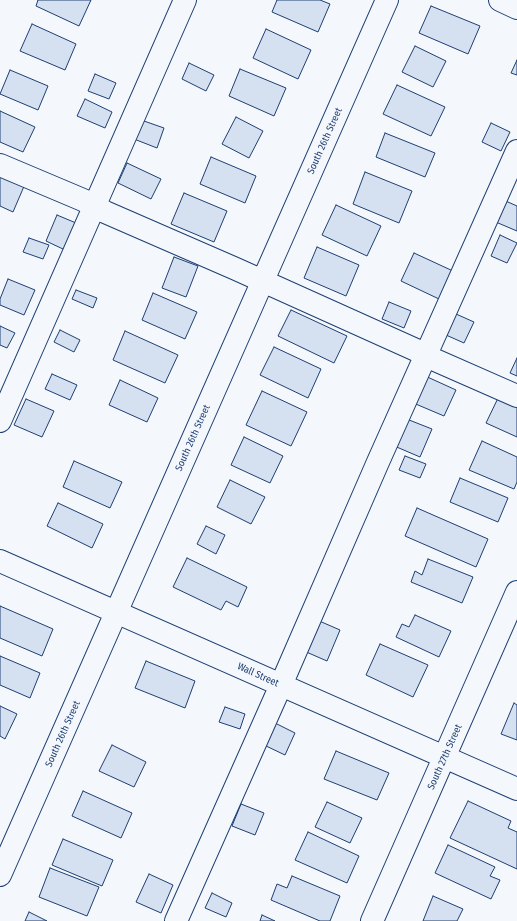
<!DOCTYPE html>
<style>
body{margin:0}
canvas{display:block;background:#f4f7fb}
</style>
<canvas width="517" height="921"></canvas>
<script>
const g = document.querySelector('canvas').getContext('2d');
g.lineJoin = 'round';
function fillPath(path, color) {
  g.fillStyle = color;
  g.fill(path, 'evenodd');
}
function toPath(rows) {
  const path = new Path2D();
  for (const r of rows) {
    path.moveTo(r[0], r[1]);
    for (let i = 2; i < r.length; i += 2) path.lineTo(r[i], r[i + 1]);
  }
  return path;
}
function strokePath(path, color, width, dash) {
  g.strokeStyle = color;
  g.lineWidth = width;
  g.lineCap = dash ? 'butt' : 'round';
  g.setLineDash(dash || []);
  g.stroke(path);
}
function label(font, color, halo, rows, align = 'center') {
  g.font = font + ' "Fira Sans Condensed",sans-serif';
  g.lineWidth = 3;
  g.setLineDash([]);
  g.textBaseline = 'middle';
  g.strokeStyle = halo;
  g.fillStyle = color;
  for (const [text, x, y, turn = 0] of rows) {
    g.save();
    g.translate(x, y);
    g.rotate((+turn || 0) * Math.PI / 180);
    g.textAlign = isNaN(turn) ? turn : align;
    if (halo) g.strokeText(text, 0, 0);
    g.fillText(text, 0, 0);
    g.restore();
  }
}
const building = toPath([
 [38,0,91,0,79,26,36,6,38,0],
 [277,0,320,0,330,4,318,32,272,12,277,0],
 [431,6,480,26,468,54,419,33,431,6],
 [32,24,76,44,65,70,20,51,32,24],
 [266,29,311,50,298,79,253,58,266,29],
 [415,46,446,61,433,87,402,72,415,46],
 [517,60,517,75,511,73,517,60],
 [189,63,214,75,206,91,182,79,189,63],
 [240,69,286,88,274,116,229,96,240,69],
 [10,70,48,86,38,110,0,94,10,70],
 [95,74,116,83,109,99,88,91,95,74],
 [397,85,445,107,431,136,383,114,397,85],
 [85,99,112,112,105,128,77,116,85,99],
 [0,111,35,127,23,152,0,142,0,111],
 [236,117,263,131,249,158,222,144,236,117],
 [141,120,164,128,157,148,134,139,141,120],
 [491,123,510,132,501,151,482,142,491,123],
 [385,133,435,153,425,177,376,157,385,133],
 [211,157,256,176,245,203,200,184,211,157],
 [127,163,161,179,151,199,118,183,127,163],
 [365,172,412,191,399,223,353,204,365,172],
 [0,173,25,184,13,212,0,206,0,173],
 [184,193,227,211,214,242,171,224,184,193],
 [501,199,517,206,517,231,491,220,501,199],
 [336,205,381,226,367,256,322,235,336,205],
 [57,215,76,223,65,250,46,241,57,215],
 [500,235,517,243,507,263,491,256,500,235],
 [29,238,49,245,43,259,23,252,29,238],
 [317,247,359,265,346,296,304,278,317,247],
 [414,253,453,271,439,299,401,281,414,253],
 [174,257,198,266,186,297,162,288,174,257],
 [8,279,35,290,24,315,0,305,0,299,8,279],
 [76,290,97,298,93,308,72,299,76,290],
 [153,293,197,312,185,339,142,320,153,293],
 [389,302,411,311,404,328,382,319,389,302],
 [291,310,347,336,334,363,278,336,291,310],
 [456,314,474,322,464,343,446,335,456,314],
 [0,326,15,333,7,348,0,345,0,326],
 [60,330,80,340,74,352,54,342,60,330],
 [125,331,178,355,165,383,113,360,125,331],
 [274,347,321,369,308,398,260,375,274,347],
 [517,358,517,376,510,373,517,358],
 [52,374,77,385,70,400,45,389,52,374],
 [423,375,456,390,444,416,411,402,423,375],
 [120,380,158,398,147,422,109,405,120,380],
 [262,391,307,412,291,446,246,425,262,391],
 [500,394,517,402,517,437,486,423,500,394],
 [26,399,54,411,42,437,14,425,26,399],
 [404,418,432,429,420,457,392,445,404,418],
 [244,437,283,456,270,483,231,465,244,437],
 [482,441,517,457,517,482,514,489,469,470,482,441],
 [405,456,426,464,420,478,399,470,405,456],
 [74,461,122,482,110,508,63,487,74,461],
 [460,478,508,498,498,522,450,502,460,478],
 [230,480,265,497,251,524,217,507,230,480],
 [58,503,103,524,92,548,47,526,58,503],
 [417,508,488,539,476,567,405,536,417,508],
 [206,526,225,535,216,554,197,544,206,526],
 [187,558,247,587,238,607,226,601,221,610,173,587,187,558],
 [428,559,473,577,462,603,411,582,415,571,422,575,428,559],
 [0,606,53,629,42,656,0,638,0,606],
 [415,615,451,631,439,657,396,637,402,624,409,627,415,615],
 [317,620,340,630,327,661,304,651,317,620],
 [380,644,428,665,413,697,366,675,380,644],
 [0,656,40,673,30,698,0,685,0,656],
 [146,661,195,681,185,708,135,688,146,661],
 [514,703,517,705,517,740,501,734,514,703],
 [0,706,17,714,5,739,0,736,0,706],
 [225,707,245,714,240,729,219,722,225,707],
 [275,723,295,733,285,755,264,745,275,723],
 [112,745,146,762,134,787,99,771,112,745],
 [336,751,389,773,377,800,324,779,336,751],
 [83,791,132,813,121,838,72,816,83,791],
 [468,801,511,821,508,828,517,832,517,869,450,838,468,801],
 [327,802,362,818,350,843,315,827,327,802],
 [241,804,264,813,255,835,232,826,241,804],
 [308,832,359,856,347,883,295,860,308,832],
 [63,839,113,860,102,886,52,865,63,839],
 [448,845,495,867,490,876,500,880,491,899,435,873,448,845],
 [50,868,99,887,87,916,39,897,50,868],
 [149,874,173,885,161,913,136,902,149,874],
 [292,876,340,896,330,921,320,921,271,900,277,884,287,888,292,876],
 [212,893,232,903,226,917,205,908,212,893],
 [433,896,463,909,457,921,423,921,433,896],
 [29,912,47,921,25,921,29,912],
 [262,915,275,921,260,921,262,915]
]);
fillPath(building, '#d5e0f0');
strokePath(building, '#1d3f73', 1);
const minor = toPath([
 [500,0,517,8],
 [0,165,83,200,105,212,236,269,416,350,435,360,517,396],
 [0,421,185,0],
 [0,561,517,789],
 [0,875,387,0],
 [176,921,281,685,378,462,517,151],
 [372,921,517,592]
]);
strokePath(minor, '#1d3f73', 24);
strokePath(minor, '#f4f7fb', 22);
label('10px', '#1d3f73', '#f4f7fb', [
 ["South 26th Street",325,141,-66],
 ["South 26th Street",193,438,-66],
 ["Wall Street",258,675,24],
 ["South 26th Street",63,734,-66],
 ["South 27th Street",445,757,-66]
]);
</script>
